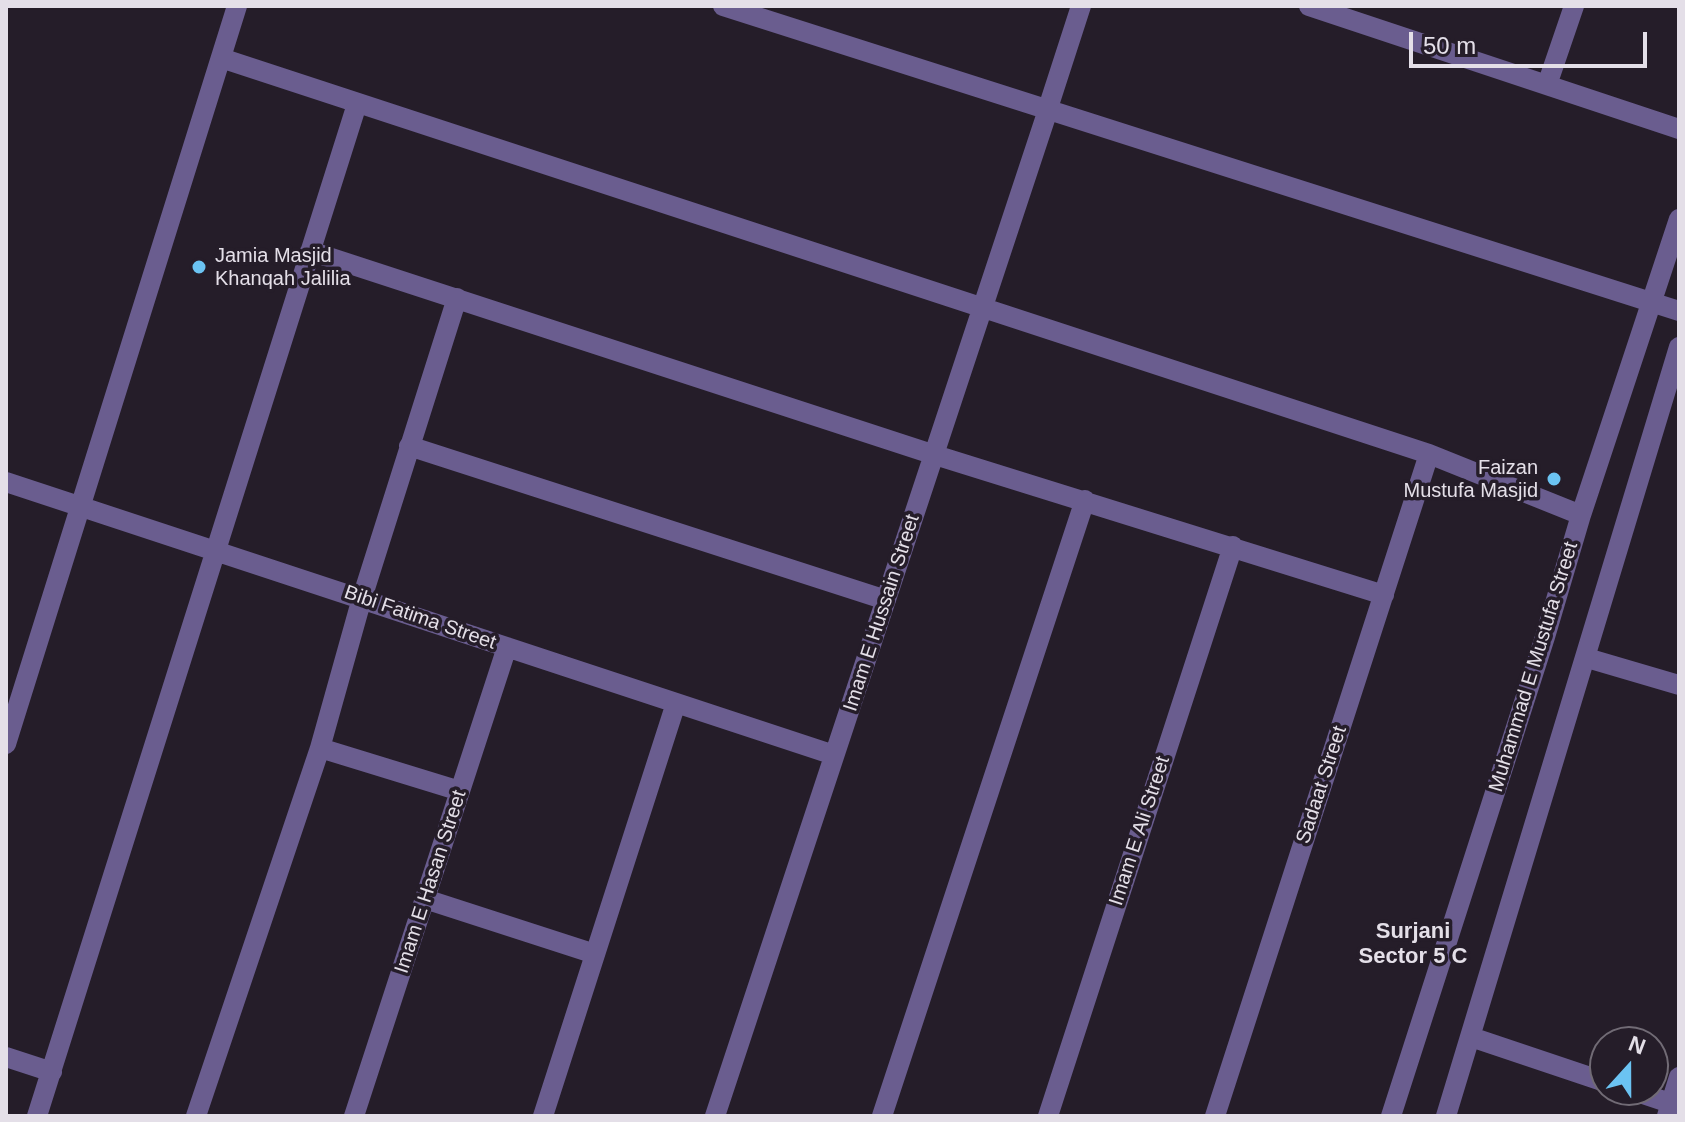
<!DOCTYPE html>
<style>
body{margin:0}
#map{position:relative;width:1685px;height:1122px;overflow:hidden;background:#251d29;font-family:Arial,sans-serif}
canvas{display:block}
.frame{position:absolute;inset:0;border:8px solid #e4dfe8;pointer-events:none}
.north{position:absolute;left:1589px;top:1026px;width:80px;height:80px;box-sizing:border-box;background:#251d29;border:2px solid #716b75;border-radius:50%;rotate:21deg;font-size:22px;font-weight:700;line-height:32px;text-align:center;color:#e4dfe8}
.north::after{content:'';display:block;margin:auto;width:28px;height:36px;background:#6bc3f2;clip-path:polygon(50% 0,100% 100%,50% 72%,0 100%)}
.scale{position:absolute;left:1409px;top:32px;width:238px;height:36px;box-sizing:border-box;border:4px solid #e4dfe8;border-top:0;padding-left:10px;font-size:24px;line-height:28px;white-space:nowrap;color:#e4dfe8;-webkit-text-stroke:6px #251d29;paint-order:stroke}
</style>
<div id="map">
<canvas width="1685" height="1122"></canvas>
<div class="frame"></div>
<div class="north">N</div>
<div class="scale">50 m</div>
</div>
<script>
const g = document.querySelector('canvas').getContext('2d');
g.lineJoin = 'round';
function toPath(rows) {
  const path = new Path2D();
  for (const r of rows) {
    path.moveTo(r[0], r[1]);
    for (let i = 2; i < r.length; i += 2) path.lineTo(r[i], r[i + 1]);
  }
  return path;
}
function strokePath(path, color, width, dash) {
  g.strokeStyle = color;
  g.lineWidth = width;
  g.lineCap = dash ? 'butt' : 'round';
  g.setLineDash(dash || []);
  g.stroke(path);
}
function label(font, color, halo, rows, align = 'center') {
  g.font = font + ' Arial,sans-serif';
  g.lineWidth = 7;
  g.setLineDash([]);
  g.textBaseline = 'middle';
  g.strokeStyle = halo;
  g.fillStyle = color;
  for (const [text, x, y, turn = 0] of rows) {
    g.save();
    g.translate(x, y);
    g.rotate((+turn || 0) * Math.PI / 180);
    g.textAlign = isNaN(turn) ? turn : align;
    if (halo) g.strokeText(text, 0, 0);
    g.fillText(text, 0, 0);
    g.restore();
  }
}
strokePath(toPath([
 [723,6,1679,311],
 [1309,6,1679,129],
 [221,58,1429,454,1581,515],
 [1547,85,1574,6],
 [1048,108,1081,6],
 [310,251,935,455,1384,595],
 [409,446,886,600],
 [6,482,834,755],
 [1587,658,1679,685],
 [6,744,237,6],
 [320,748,460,791],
 [425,899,595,954],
 [1471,1037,1605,1082],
 [6,1057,52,1072],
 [1631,1090,1679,1106],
 [37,1116,357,104],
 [196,1116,320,748,362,598,457,298],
 [354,1116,507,647],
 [543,1116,676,703],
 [715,1116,1048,110],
 [882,1116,1085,500],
 [1048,1116,1233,546],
 [1215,1116,1429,454],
 [1391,1116,1545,637,1581,515,1679,219],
 [1446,1116,1679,347],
 [1667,1116,1679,1077]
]), '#6a5d8f', 20);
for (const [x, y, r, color] of [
 [199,267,8,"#6bc3f2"],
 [1554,479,8,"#6bc3f2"]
]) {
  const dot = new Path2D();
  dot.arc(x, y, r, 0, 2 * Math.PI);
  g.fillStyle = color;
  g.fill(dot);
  strokePath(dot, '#251d29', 3);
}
label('20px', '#e4dfe8', '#251d29', [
 ["Jamia Masjid",215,256],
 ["Khanqah Jalilia",215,279],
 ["Faizan",1538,468,"right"],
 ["Mustufa Masjid",1538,491,"right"]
], 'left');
label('20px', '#e4dfe8', '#251d29', [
 ["Imam E Hussain Street",882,613,-72],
 ["Bibi Fatima Street",420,618,19],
 ["Muhammad E Mustufa Street",1534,667,-73],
 ["Sadaat Street",1322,785,-72],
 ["Imam E Ali Street",1140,831,-72],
 ["Imam E Hasan Street",431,882,-72]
]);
label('bold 22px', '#e4dfe8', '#251d29', [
 ["Surjani",1413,932],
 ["Sector 5 C",1413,957]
]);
</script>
